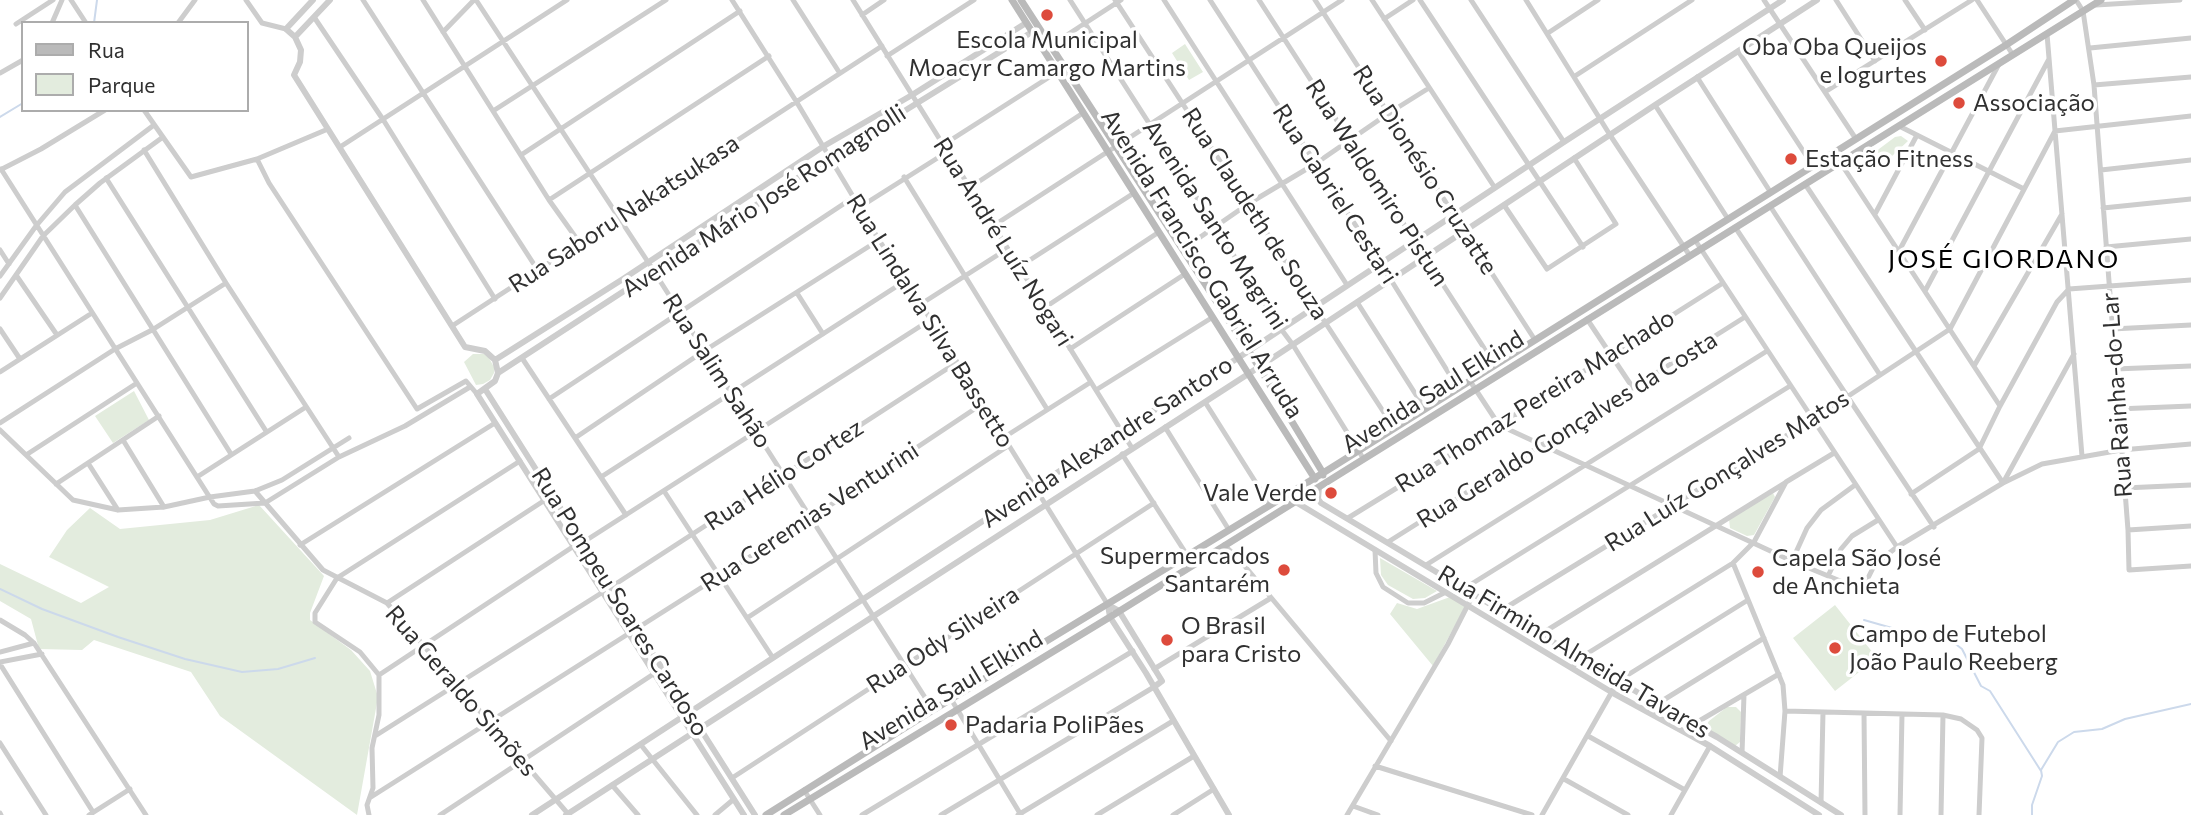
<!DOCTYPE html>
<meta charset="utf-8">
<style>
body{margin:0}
#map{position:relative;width:2191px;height:815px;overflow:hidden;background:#fff;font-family:Commissioner,sans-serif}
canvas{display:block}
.legend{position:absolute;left:21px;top:21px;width:228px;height:91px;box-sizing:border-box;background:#fff;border:2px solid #acacac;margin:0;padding:9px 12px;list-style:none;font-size:21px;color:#303030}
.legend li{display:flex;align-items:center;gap:14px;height:35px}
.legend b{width:35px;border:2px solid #acacac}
</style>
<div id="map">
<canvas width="2191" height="815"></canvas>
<ul class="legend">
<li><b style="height:9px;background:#bababa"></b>Rua</li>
<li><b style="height:19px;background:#e3ecde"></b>Parque</li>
</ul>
</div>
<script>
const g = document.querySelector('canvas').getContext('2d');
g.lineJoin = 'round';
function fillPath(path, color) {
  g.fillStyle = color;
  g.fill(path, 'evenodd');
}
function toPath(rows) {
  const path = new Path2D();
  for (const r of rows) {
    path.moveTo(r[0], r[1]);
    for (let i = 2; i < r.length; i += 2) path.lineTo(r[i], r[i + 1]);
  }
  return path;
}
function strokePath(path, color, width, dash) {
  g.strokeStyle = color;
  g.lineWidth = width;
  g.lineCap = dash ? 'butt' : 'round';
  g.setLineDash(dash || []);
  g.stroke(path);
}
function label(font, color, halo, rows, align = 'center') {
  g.font = font + ' Commissioner,sans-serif';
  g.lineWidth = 7;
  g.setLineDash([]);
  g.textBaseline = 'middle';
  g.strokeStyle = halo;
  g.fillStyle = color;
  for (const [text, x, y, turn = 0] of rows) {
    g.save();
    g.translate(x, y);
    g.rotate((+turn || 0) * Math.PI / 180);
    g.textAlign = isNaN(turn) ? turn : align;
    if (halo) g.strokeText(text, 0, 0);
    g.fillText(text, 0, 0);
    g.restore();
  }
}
fillPath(toPath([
 [1185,44,1203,72,1189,80,1172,53],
 [1901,136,1908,141,1892,156,1875,152,1895,137],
 [473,354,484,354,489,358,494,367,494,373,490,380,483,384,476,385,464,362],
 [134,391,149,420,113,443,95,416],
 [1773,493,1775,497,1754,535,1747,536,1730,528,1729,519],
 [259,505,324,576,310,613,310,620,351,650,370,671,378,697,357,815,220,716,191,672,94,640,82,650,39,649,31,619,0,601,0,564,81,603,109,587,49,557,67,530,90,508,120,529,210,520],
 [1380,558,1437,591,1425,598,1413,599,1388,585,1381,575],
 [1450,597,1465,607,1433,666,1390,614,1397,603,1417,609],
 [1835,605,1877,658,1835,691,1793,638],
 [1727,707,1736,707,1741,712,1740,742,1735,746,1706,729,1705,727,1709,721]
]), '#e3ecde');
strokePath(toPath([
 [94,23,97,0],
 [0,117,23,103],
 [0,589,42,609,118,637,185,659,242,672,278,669,315,658],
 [1864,620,1892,628,1920,641,1932,637,1942,638,1953,642,1962,649,1981,686,1990,691,2041,771],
 [2032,815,2032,805,2042,776,2041,770,2058,742,2074,732,2102,729,2125,719,2191,704]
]), '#ccd9eb', 2);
strokePath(toPath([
 [71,0,86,23],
 [246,0,262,23,286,29],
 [363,0,537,269],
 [423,0,549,200,579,242],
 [476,0,648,262,933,710],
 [732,0,796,101,879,240,921,304,1108,605],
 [793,0,839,72],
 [853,0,1132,448],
 [1070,0,1281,329,1293,345,1363,458],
 [1115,0,1394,428],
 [1164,0,1347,285],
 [1210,0,1391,280,1458,388],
 [1259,0,1495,365],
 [1315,0,1535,340],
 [1372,0,1495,188],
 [1420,0,1583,247],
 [1471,0,1564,142],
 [1526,0,1610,135,1690,256],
 [1764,0,1856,139],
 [1836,0,1875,61],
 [1905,0,1925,30],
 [1977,0,2013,55],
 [2076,0,2083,11,2094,85,2128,530,2129,570,2191,566],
 [2096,5,2180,0],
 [862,15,884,0],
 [314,17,384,121,495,299],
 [1384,19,1413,0],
 [52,23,62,0],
 [178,23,195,0],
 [16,24,53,0],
 [443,32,474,0],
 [1548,33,1598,0],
 [2047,34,2082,456],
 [1047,48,1121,0],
 [2090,48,2191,38],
 [1738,51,1813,166],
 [887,56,974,0],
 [0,73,23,60],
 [1575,76,1692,0],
 [1697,77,1771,193],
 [2094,85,2191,77],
 [1825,92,1972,0],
 [1655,105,1728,219],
 [144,110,191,177,257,159,328,129],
 [493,111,666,0],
 [1899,126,2024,189],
 [943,145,1065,67],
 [340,147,567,0],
 [144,150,226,283,339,457],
 [521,155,740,11],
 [257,159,269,183,417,409,466,381,477,394],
 [1840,162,2000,406],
 [1,169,214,504,218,506,265,503,339,457,405,426,470,387],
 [0,170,41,149,105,110],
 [2101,170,2191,160],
 [904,177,1047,409],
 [106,178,266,431],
 [1805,184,2003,483,2074,354],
 [969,188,1083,113],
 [549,200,769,56],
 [75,205,231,454],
 [1504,205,1547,269,1616,224,1574,158],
 [1770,206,1880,375],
 [860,207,947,152],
 [2103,208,2191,199],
 [1875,214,1917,135],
 [993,226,1342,0],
 [1735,227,1934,527],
 [1695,240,1897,547],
 [2106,247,2191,239],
 [1183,249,1248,204,1315,164,1389,113,1429,88],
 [0,250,9,264],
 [1899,251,1999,64],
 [1019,267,1134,193],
 [16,275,57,335],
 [0,276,36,226,65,192,154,125],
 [1925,291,2049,59],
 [797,293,823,334],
 [0,298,43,236,75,205,100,183,163,137],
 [1357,302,1425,409],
 [921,304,1007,249],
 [1044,308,1159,232],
 [1587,319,1633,388],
 [452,326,882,46],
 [0,329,20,359],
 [2112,329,2191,325],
 [1070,349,1185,274],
 [522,358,626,515],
 [1974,366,2062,214],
 [2115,369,2191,366],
 [0,372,92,313],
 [1470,381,1499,425,1792,561,1862,590,1875,564,1897,547,2003,483,2042,464,2121,450,2191,444],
 [1096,390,1213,317],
 [549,399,854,197],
 [1205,402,1270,505],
 [2117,409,2191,406],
 [0,423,115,349,152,330,226,283],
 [1165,427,1229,530],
 [0,430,73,500,118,510,164,507,210,497,255,491,282,480,349,438],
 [575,438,704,351,879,240],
 [1003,438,1091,382],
 [123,440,164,507],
 [1122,454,1187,555],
 [26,455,137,383],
 [88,463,118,510],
 [197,477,306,407],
 [601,477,905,281],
 [56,484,159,416],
 [2124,488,2191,485],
 [255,491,323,570,387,603,569,815],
 [664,491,773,658],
 [1911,494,1979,449,2000,406,2057,302,2069,289,2191,280],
 [1348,518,1499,425,1723,283],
 [2128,530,2191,526],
 [1388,542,1745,317],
 [582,543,930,320],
 [300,545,495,423],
 [1224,545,1238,558,1391,741],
 [1375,550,1376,573,1383,587,1408,603,1424,603,1446,592],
 [1792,561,1807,528,1821,510,1855,485],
 [1733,563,1783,685,1785,711,1780,777],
 [1426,565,1767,351],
 [1828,576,1841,549,1852,536,1878,520],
 [611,587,956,363],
 [1465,588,1790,386],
 [387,603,545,500],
 [1502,610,1812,420,1950,329,2055,131,2191,116],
 [747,618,1008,446],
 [0,620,25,635,34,643,146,815],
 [1541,634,1785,483],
 [0,652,34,643],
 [0,662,42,654],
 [0,664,93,812],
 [1572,668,1580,658,1733,563,1754,542,1786,482,1834,453],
 [1154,669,1271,598],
 [379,675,574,546],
 [951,699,1021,815],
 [1657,704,1764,638],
 [1785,711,1943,715,1961,719,1977,730,1982,738,1979,815],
 [1864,713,1865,815],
 [1694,724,1779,674],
 [375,736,603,592],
 [1588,736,1685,790],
 [0,743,46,815],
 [641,745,697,815],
 [1742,753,1744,695],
 [1375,766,1532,815],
 [732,778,1154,503],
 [1564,779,1628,815],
 [612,785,638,815],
 [804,790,820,815],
 [371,797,811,518,982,404],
 [1821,803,1823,712],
 [1353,806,1378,815],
 [0,813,1,815],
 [89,815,130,789],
 [369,815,367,805,373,788,372,748,379,715,379,675,360,652,315,622,315,613,337,578,520,461],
 [440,815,655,673],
 [715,815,734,799],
 [862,815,1133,651],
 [941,815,1154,687],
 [1018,815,1173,721],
 [1097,815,1194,756],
 [1173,815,1214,789],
 [1347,815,1448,644,1474,593],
 [1542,815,1618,681,1748,600],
 [1671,815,1710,746],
 [1900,815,1902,714],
 [1941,815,1943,715]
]), '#cdcdcd', 5);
strokePath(toPath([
 [313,0,286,29,295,37,301,50,300,62,294,75,465,347,485,351,495,360,498,373,495,381,477,394,744,815],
 [295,37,330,0],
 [495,360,623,279,824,146,912,95,1026,23],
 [498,373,830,157,1032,32],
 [485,389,755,815],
 [1319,487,1318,499,1321,503,1657,704,1717,737,1841,815],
 [1294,501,1613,693,1710,746,1819,815],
 [1108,605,1110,617,1146,673,1229,815],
 [1108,605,1119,611,1162,681,1154,687],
 [532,815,1121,431,1238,358,1564,142,1783,0],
 [566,815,1259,367,1655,105,1817,0]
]), '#cdcdcd', 6);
strokePath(toPath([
 [1012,0,1315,479],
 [1021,0,1259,367,1323,473,1323,475],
 [766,815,933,710,1323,473,2006,45,2074,0],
 [784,815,1110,617,2101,0]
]), '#bababa', 7);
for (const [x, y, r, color] of [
 [1047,15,7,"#dd4b3c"],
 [1941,61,7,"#dd4b3c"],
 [1959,103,7,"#dd4b3c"],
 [1791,159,7,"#dd4b3c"],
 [1331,493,7,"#dd4b3c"],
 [1284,570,7,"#dd4b3c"],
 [1758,572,7,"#dd4b3c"],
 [1167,640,7,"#dd4b3c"],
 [1835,648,7,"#dd4b3c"],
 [951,725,7,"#dd4b3c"]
]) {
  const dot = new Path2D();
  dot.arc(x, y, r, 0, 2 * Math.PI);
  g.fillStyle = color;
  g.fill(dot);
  strokePath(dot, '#fff', 2.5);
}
label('24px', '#303030', '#fff', [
 ["Escola Municipal",1047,40,"center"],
 ["Moacyr Camargo Martins",1047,68,"center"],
 ["Oba Oba Queijos",1927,47,"right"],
 ["e Iogurtes",1927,75,"right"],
 ["Associação",1973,103],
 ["Estação Fitness",1805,159],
 ["Vale Verde",1317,493,"right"],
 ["Supermercados",1270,556,"right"],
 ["Santarém",1270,584,"right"],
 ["Capela São José",1772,558],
 ["de Anchieta",1772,586],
 ["O Brasil",1181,626],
 ["para Cristo",1181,654],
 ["Campo de Futebol",1849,634],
 ["João Paulo Reeberg",1849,662],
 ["Padaria PoliPães",965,725]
], 'left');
label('24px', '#303030', '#fff', [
 ["Rua Dionésio Cruzatte",1425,170,57],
 ["Rua Waldomiro Pistun",1377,183,57],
 ["Rua Gabriel Cestari",1335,194,57],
 ["Avenida Mário José Romagnolli",764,201,-33],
 ["Rua Saboru Nakatsukasa",624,214,-33],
 ["Rua Claudeth de Souza",1255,214,57],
 ["Avenida Santo Magrini",1215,225,57],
 ["Rua André Luíz Nogari",1003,242,58],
 ["Avenida Francisco Gabriel Arruda",1202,264,58],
 ["Rua Lindalva Silva Bassetto",930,321,58],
 ["Rua Salim Sahão",717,371,57],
 ["Avenida Saul Elkind",1433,392,-32],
 ["Rua Rainha-do-Lar",2117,395,-94],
 ["Rua Thomaz Pereira Machado",1535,401,-32],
 ["Rua Geraldo Gonçalves da Costa",1567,430,-32],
 ["Avenida Alexandre Santoro",1107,442,-33],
 ["Rua Luíz Gonçalves Matos",1727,471,-32],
 ["Rua Hélio Cortez",784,475,-33],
 ["Rua Geremias Venturini",810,517,-33],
 ["Rua Pompeu Soares Cardoso",620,602,58],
 ["Rua Ody Silveira",943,640,-33],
 ["Rua Firmino Almeida Tavares",1574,652,31],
 ["Avenida Saul Elkind",951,690,-31],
 ["Rua Geraldo Simões",461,691,49]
]);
g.letterSpacing = '2px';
label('26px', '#000', '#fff', [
 ["JOSÉ GIORDANO",2004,259]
]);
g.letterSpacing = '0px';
</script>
